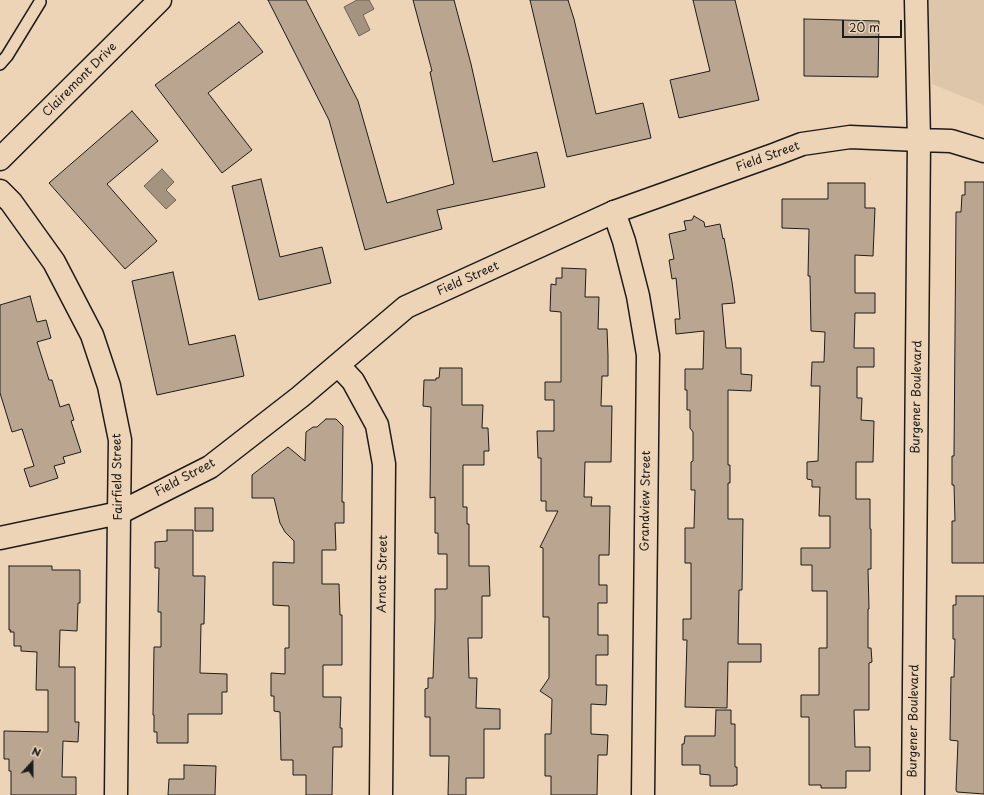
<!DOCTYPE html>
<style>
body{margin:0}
#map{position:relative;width:984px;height:795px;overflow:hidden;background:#eed4b6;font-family:"Playpen Sans",sans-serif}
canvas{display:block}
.north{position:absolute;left:12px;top:743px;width:40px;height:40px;-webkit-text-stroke:3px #eed4b6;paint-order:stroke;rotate:21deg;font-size:11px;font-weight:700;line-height:16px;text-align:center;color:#1c1c1c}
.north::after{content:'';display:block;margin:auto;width:14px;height:18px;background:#1c1c1c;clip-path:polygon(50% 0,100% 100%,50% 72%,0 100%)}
.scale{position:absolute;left:842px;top:20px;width:60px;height:18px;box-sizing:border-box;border:2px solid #1c1c1c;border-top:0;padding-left:5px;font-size:12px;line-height:14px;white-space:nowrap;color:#1c1c1c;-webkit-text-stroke:3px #eed4b6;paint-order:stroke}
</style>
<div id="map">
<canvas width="984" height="795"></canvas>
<div class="north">N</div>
<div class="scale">20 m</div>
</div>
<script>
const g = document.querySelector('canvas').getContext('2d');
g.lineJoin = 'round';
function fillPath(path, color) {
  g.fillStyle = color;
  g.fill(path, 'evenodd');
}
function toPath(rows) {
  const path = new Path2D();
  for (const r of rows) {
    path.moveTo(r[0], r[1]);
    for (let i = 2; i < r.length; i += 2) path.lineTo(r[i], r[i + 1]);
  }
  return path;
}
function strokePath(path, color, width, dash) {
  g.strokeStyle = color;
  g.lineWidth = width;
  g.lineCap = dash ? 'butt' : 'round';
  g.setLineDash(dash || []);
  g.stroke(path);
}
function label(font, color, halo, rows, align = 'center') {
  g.font = font + ' "Playpen Sans",sans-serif';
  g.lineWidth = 3.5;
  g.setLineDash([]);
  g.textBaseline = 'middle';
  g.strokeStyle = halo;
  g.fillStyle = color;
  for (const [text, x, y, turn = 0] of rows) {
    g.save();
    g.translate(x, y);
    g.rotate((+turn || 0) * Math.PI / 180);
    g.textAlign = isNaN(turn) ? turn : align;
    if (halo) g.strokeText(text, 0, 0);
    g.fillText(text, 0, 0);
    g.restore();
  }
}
fillPath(toPath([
 [926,0,984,0,984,105,932,84]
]), '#dec6ab');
const water = toPath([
 [357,0,369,0,374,9,363,15,370,30,359,36,344,7,357,0],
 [162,169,174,182,166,190,176,200,166,209,144,186,162,169]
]);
fillPath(water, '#a3937f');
strokePath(water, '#6d6357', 1);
const building = toPath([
 [268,0,306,0,358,101,387,203,454,184,430,72,432,71,413,0,454,0,471,64,493,162,537,152,545,187,437,210,442,229,365,250,329,120,268,0],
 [530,0,568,0,574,19,596,114,643,103,651,138,567,157,530,0],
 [693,0,735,0,759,100,679,118,670,80,710,71,693,0],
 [804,19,879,21,878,77,804,76,804,19],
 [239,22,263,52,208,93,252,150,222,173,155,85,239,22],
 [132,111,158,141,107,184,157,241,125,269,49,183,132,111],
 [261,179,280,257,322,247,331,283,259,300,232,186,261,179],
 [965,182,984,182,984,563,952,563,952,521,955,521,954,485,952,485,952,456,954,456,956,212,961,212,962,195,965,195,965,182],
 [828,183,865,183,865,208,875,208,873,256,855,255,855,293,875,293,875,313,855,313,854,348,874,348,874,367,857,367,857,398,862,398,861,420,874,421,873,462,856,462,856,499,870,499,870,529,871,529,871,569,868,569,869,609,868,609,868,648,871,648,872,662,869,663,869,710,854,710,855,747,870,747,870,771,846,771,846,788,821,788,821,785,809,785,809,717,801,717,801,695,819,695,819,648,827,648,827,591,812,591,812,565,801,565,801,548,830,548,830,516,819,516,820,487,812,487,812,480,807,479,807,462,818,461,820,386,811,386,812,362,824,362,825,332,811,331,810,276,808,276,809,229,782,228,782,199,828,199,828,183],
 [694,216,704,222,705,227,720,224,723,239,724,238,732,282,735,303,722,304,726,348,741,348,741,374,752,375,751,391,728,390,728,465,730,465,730,483,728,483,728,519,743,519,742,590,739,590,738,644,761,644,761,662,728,662,727,708,685,707,687,640,683,640,683,619,691,619,691,563,685,563,685,528,694,528,695,490,691,490,691,462,693,461,693,432,690,428,690,410,687,410,687,390,685,390,685,369,703,369,704,331,676,334,675,319,680,319,676,278,672,279,669,260,674,259,669,234,686,230,684,221,692,220,694,216],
 [562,268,586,269,585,297,599,297,598,329,607,329,608,355,608,376,602,376,601,406,612,406,611,462,585,462,584,497,592,497,591,506,610,506,609,555,599,555,599,585,607,585,607,603,598,603,598,635,608,635,608,655,596,655,596,685,607,685,606,705,591,704,591,734,608,735,607,755,598,755,597,795,551,795,551,776,545,776,545,734,551,734,552,699,540,691,549,678,549,617,543,617,543,548,540,547,558,511,546,511,546,501,541,501,541,458,538,458,537,431,554,431,554,400,545,400,545,382,561,382,561,312,550,311,551,284,556,285,556,278,562,278,562,268],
 [173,272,189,345,235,335,244,376,157,395,132,281,173,272],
 [30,296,37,322,46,320,51,338,37,342,49,380,52,380,60,407,69,404,74,420,71,421,81,452,63,457,65,463,54,466,58,478,30,487,24,469,34,466,22,429,12,432,0,393,0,305,30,296],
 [440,368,462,368,462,405,483,405,482,428,488,428,489,451,484,451,484,465,463,465,463,507,467,507,467,524,469,524,469,566,489,566,490,596,482,596,482,638,468,638,469,678,477,678,476,708,500,709,500,729,484,729,484,778,466,778,466,795,448,795,449,756,430,756,430,717,425,717,425,689,428,688,428,678,433,678,435,620,435,589,447,589,447,554,438,554,438,533,435,533,435,497,430,498,431,407,423,406,424,380,436,380,436,378,439,378,440,368],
 [326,419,336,419,343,426,342,502,344,502,344,523,335,523,336,550,322,550,322,584,339,584,340,615,342,615,342,665,323,665,323,697,341,697,340,728,342,728,342,747,333,747,332,795,306,795,306,775,293,775,293,760,281,760,280,712,274,711,274,696,271,696,271,673,285,674,285,648,289,648,289,606,273,605,273,562,294,563,294,541,285,532,280,523,274,498,252,498,252,475,288,447,305,461,306,432,313,427,317,427,326,419],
 [195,508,213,508,213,531,195,531,195,508],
 [167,530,193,530,193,576,205,576,204,624,201,624,200,673,227,674,227,692,222,692,222,714,188,714,188,743,157,743,157,732,154,732,154,715,153,715,154,647,161,647,161,612,158,612,159,568,155,568,155,542,167,541,167,530],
 [9,566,52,566,52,570,80,570,80,603,78,603,77,631,60,630,59,667,75,667,75,722,79,722,78,742,63,741,62,777,76,777,76,795,11,795,11,771,9,771,9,759,4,759,4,731,48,732,48,690,36,690,37,652,21,651,21,646,14,646,14,632,10,632,11,630,9,630,9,566],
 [956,596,984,596,984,794,957,792,956,790,958,741,950,740,951,677,954,677,955,639,953,639,953,605,956,605,956,596],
 [716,710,731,710,731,724,735,724,735,767,737,767,737,785,734,785,734,786,710,786,710,775,700,774,700,765,682,765,682,744,684,744,685,736,715,736,716,710],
 [184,765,216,766,215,795,168,795,169,779,184,779,184,765]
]);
fillPath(building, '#baa690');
strokePath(building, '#1c1c1c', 1);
const service = toPath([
 [0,64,7,56,40,2]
]);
const minor = toPath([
 [614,212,624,241,638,296,648,355,643,795],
 [338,365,353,381,377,425,384,464,381,795],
 [0,538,119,513,116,795]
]);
const tertiary = toPath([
 [0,191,11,202,54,262,92,335,109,386,120,440,119,513,210,467,300,397,406,307,614,212,776,154,802,144,850,137,919,140]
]);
const secondary = toPath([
 [919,140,951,141,984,151],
 [913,795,919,140,916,0]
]);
const primary = toPath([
 [0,159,160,0]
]);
strokePath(service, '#1c1c1c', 14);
strokePath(minor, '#1c1c1c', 25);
strokePath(tertiary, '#1c1c1c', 25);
strokePath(secondary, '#1c1c1c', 25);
strokePath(primary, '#1c1c1c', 25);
strokePath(service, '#eed4b6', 11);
strokePath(minor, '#eed4b6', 22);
strokePath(tertiary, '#eed4b6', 22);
strokePath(secondary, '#eed4b6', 22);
strokePath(primary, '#eed4b6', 22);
label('12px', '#1c1c1c', '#eed4b6', [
 ["Clairemont Drive",80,80,-45],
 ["Field Street",768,157,-20],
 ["Field Street",468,279,-24],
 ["Burgener Boulevard",917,397,-89],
 ["Fairfield Street",118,477,-91],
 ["Field Street",185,478,-28],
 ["Grandview Street",646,501,-89],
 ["Arnott Street",383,574,-89],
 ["Burgener Boulevard",914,721,-89]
]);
</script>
